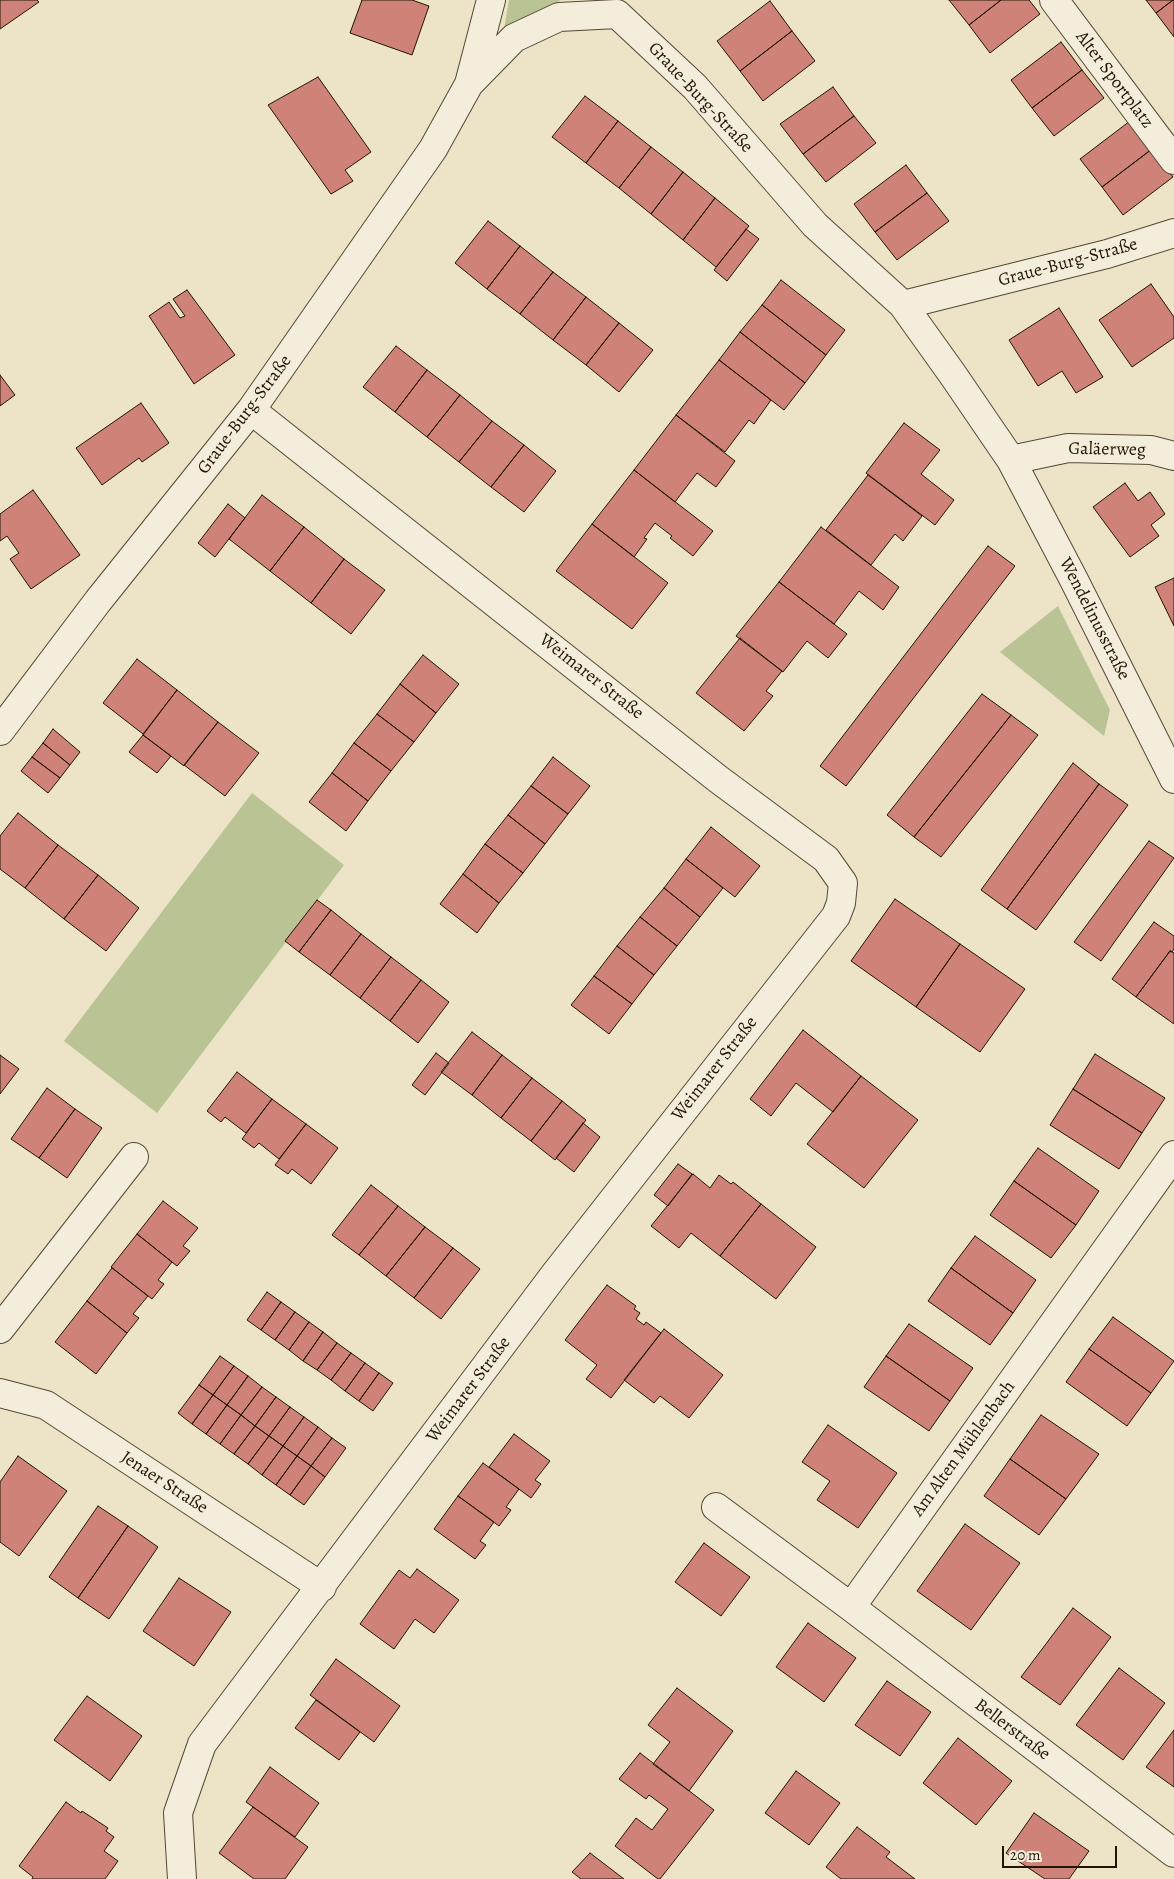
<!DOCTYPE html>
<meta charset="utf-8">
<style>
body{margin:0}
#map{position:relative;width:1174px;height:1879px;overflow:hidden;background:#ede3c7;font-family:Alegreya,serif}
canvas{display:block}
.scale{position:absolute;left:1002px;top:1846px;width:115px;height:22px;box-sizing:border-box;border:2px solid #221403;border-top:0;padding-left:6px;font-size:15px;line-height:18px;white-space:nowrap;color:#221403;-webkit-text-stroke:4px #f3eddb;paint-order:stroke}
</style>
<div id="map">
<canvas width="1174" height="1879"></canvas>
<div class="scale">20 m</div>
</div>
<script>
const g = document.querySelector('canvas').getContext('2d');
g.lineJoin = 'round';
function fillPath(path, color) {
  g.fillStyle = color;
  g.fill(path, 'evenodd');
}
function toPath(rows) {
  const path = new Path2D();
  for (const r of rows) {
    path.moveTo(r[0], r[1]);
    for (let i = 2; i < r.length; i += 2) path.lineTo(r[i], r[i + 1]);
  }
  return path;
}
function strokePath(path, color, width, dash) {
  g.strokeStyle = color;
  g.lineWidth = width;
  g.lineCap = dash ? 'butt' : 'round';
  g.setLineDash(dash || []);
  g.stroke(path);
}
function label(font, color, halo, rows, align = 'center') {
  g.font = font + ' Alegreya,serif';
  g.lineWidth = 4;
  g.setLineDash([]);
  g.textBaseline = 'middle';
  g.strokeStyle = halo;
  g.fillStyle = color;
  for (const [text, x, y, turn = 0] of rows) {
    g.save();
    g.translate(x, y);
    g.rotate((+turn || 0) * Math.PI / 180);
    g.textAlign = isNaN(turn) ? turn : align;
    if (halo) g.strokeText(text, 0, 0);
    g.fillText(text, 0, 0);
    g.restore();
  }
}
fillPath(toPath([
 [509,0,561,0,504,29],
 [1058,606,1110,710,1104,736,1000,652],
 [252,793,344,865,157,1113,64,1041]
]), '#bac394');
const building = toPath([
 [0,0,37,0,39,2,0,29,0,0],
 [362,0,412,0,429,6,412,55,350,33,362,0],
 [949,0,1001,0,969,25,949,0],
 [1001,0,1029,0,1040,14,990,53,969,25,1001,0],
 [1146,0,1173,0,1156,13,1146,0],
 [1173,0,1174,0,1174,37,1156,13,1173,0],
 [770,1,792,31,740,71,717,41,770,1],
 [792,31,815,61,763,101,740,71,792,31],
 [1061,42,1082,70,1032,108,1011,80,1061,42],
 [1082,70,1104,98,1054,136,1032,108,1082,70],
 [318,77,371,152,345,170,353,181,331,194,268,105,318,77],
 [833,87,854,116,803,154,780,124,833,87],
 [585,96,618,121,586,163,552,137,585,96],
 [854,116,876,143,826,182,803,154,854,116],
 [618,121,651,147,619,188,586,163,618,121],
 [1130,121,1152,149,1102,187,1080,159,1130,121],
 [651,147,683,172,651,214,619,188,651,147],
 [1152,149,1173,177,1123,215,1102,187,1152,149],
 [906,165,927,193,875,232,854,204,906,165],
 [683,172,715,198,683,240,651,214,683,172],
 [927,193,949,221,897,260,875,232,927,193],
 [715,198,749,226,716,267,683,240,715,198],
 [488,221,520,246,487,289,455,263,488,221],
 [746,229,759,239,727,281,714,270,746,229],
 [520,246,553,272,520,314,487,289,520,246],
 [553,272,586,297,553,340,520,314,553,272],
 [781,280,845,330,826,355,762,305,781,280],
 [1151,284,1174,317,1174,338,1132,367,1099,320,1151,284],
 [187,290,235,355,194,384,149,316,169,302,180,318,185,316,173,299,187,290],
 [586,297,619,323,586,365,553,340,586,297],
 [762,305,826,355,805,383,740,332,762,305],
 [1059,308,1103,377,1076,393,1062,371,1038,386,1009,340,1059,308],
 [619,323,653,350,619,392,586,365,619,323],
 [740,332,805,383,784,410,719,360,740,332],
 [396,346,427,370,395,412,363,387,396,346],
 [719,360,771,400,754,424,749,420,725,452,676,415,719,360],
 [427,370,460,395,427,437,395,412,427,370],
 [0,375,15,395,0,406,0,375],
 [460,395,492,421,459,462,427,437,460,395],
 [141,403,169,443,142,462,139,458,102,485,76,448,141,403],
 [676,415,735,461,716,487,697,473,675,502,634,470,676,415],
 [492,421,524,445,491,487,459,462,492,421],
 [904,423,940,450,921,474,954,500,935,525,866,473,904,423],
 [524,445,556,471,524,512,491,487,524,445],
 [634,470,713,531,693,556,670,538,672,536,655,523,644,538,647,539,634,557,592,524,634,470],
 [868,475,922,516,903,541,895,534,871,565,826,530,868,475],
 [1125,483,1138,501,1150,492,1165,514,1151,525,1159,536,1130,557,1093,507,1125,483],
 [33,490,80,555,31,589,10,559,19,553,7,536,0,541,0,514,33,490],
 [262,495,304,527,270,571,229,539,262,495],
 [228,504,245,518,215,557,198,543,228,504],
 [592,524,668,583,632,629,556,571,592,524],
 [304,527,344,559,311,603,270,571,304,527],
 [821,527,899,587,883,610,859,591,834,624,779,582,821,527],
 [988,546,1015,566,846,786,820,766,988,546],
 [344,559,385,590,351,634,311,603,344,559],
 [1174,578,1174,626,1155,587,1174,578],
 [779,582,847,634,828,658,807,641,783,672,736,636,779,582],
 [740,638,782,671,766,691,773,696,744,731,696,693,740,638],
 [423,655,459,684,436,713,400,684,423,655],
 [137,659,177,690,143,734,103,703,137,659],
 [400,684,436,713,414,742,377,714,400,684],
 [177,690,218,722,184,766,143,735,177,690],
 [982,694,1011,715,914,837,887,815,982,694],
 [377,714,414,742,391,771,354,743,377,714],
 [1011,715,1038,735,941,857,914,837,1011,715],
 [218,722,259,753,225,796,184,765,218,722],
 [53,729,80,752,70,765,43,743,53,729],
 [143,735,171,756,157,773,129,752,143,735],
 [43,743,70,765,60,778,32,757,43,743],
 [354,743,391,771,368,801,332,773,354,743],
 [32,757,60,778,48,793,21,771,32,757],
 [553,757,590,786,568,814,531,786,553,757],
 [1073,763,1099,784,1007,909,981,890,1073,763],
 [332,773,368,801,346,831,309,802,332,773],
 [1099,784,1128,805,1036,930,1007,909,1099,784],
 [531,786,568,814,545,844,508,815,531,786],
 [18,813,58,845,25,888,0,869,0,836,18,813],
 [508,815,545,844,523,873,485,844,508,815],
 [711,827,760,866,735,897,686,859,711,827],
 [1149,841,1174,858,1101,961,1074,942,1149,841],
 [485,844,523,873,499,903,463,874,485,844],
 [58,845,98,875,64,919,25,888,58,845],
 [686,859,723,888,700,917,664,888,686,859],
 [463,874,499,903,477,933,440,904,463,874],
 [98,875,139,908,106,951,64,919,98,875],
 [664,888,700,917,677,946,640,917,664,888],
 [895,899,960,944,916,1007,851,961,895,899],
 [317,900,331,910,299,952,285,941,317,900],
 [331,910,361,934,330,975,299,952,331,910],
 [640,917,677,946,654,975,617,946,640,917],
 [1154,922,1174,936,1174,949,1172,952,1170,951,1136,997,1112,979,1154,922],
 [361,934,391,957,360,998,330,975,361,934],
 [960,944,1025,989,980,1052,916,1007,960,944],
 [617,946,654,975,632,1004,594,976,617,946],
 [1170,951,1174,953,1174,1024,1136,997,1170,951],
 [391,957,421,980,390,1021,360,998,391,957],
 [594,976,632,1004,609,1034,571,1005,594,976],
 [421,980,449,1002,418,1043,390,1021,421,980],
 [803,1030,861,1076,833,1112,796,1083,771,1116,750,1099,803,1030],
 [472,1032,502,1055,472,1095,441,1072,472,1032],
 [436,1053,449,1063,425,1095,412,1085,436,1053],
 [1095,1054,1165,1098,1142,1133,1073,1089,1095,1054],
 [0,1055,19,1069,0,1094,0,1055],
 [502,1055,532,1078,501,1118,472,1095,502,1055],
 [237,1072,272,1099,246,1133,225,1117,221,1122,207,1111,237,1072],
 [861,1076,918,1120,864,1188,807,1144,861,1076],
 [532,1078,562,1101,531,1141,501,1118,532,1078],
 [47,1088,75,1109,39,1158,11,1139,47,1088],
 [1073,1089,1142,1133,1119,1169,1050,1125,1073,1089],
 [272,1099,306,1124,279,1159,259,1143,254,1148,242,1139,272,1099],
 [562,1101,586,1120,555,1160,531,1141,562,1101],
 [75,1109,102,1128,67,1178,39,1158,75,1109],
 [583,1123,600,1137,574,1172,556,1158,583,1123],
 [306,1124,338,1148,311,1184,292,1169,288,1174,275,1165,306,1124],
 [1038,1148,1099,1191,1076,1225,1014,1181,1038,1148],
 [678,1164,692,1174,668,1206,654,1195,678,1164],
 [693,1174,710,1188,719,1175,731,1184,733,1182,761,1204,720,1256,691,1233,679,1248,651,1226,693,1174],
 [1014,1181,1076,1225,1051,1258,990,1215,1014,1181],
 [371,1185,398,1206,359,1255,332,1235,371,1185],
 [163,1201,198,1228,183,1246,190,1251,177,1266,137,1234,163,1201],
 [761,1204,816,1247,776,1299,720,1256,761,1204],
 [398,1206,425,1227,386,1276,359,1255,398,1206],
 [425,1227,453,1248,414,1298,386,1276,425,1227],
 [137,1234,172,1262,158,1280,164,1284,152,1299,111,1267,137,1234],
 [975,1236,1036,1280,1013,1313,951,1268,975,1236],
 [453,1248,480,1269,441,1319,414,1298,453,1248],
 [112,1268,148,1296,133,1314,139,1318,127,1333,87,1301,112,1268],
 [951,1268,1013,1313,990,1345,928,1301,951,1268],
 [607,1285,636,1306,634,1309,640,1313,636,1319,644,1325,646,1322,661,1333,611,1398,586,1379,597,1365,565,1340,607,1285],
 [267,1292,281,1302,261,1330,247,1320,267,1292],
 [87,1301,127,1333,96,1374,55,1342,87,1301],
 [281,1302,295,1312,275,1340,261,1330,281,1302],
 [295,1312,309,1322,289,1350,275,1340,295,1312],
 [1113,1317,1174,1361,1151,1393,1089,1349,1113,1317],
 [309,1322,323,1332,303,1361,289,1350,309,1322],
 [909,1324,973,1368,950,1401,886,1356,909,1324],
 [664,1329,723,1375,689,1418,660,1396,654,1403,624,1380,664,1329],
 [323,1332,337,1343,317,1370,303,1361,323,1332],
 [337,1343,351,1353,331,1380,317,1370,337,1343],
 [1089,1349,1151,1393,1127,1426,1066,1382,1089,1349],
 [351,1353,365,1363,345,1391,331,1380,351,1353],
 [220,1356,234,1366,213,1395,199,1385,220,1356],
 [886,1356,950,1401,929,1431,864,1387,886,1356],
 [365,1363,379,1373,359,1401,345,1391,365,1363],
 [234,1366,248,1376,227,1405,213,1395,234,1366],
 [379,1373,393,1383,373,1411,359,1401,379,1373],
 [248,1376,262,1387,241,1415,227,1405,248,1376],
 [199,1385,213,1395,192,1424,178,1413,199,1385],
 [262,1387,276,1397,255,1426,241,1415,262,1387],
 [213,1395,227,1405,206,1434,192,1424,213,1395],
 [276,1397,290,1407,269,1436,255,1426,276,1397],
 [227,1405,241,1415,220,1444,206,1434,227,1405],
 [290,1407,304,1417,283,1446,269,1436,290,1407],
 [241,1415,255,1426,234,1454,220,1444,241,1415],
 [1041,1415,1099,1454,1066,1499,1010,1459,1041,1415],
 [304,1417,318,1427,297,1456,283,1446,304,1417],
 [828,1425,897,1473,858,1528,817,1500,830,1481,802,1462,828,1425],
 [255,1426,269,1436,248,1464,234,1454,255,1426],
 [318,1427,332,1438,311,1466,297,1456,318,1427],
 [514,1434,550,1461,535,1480,541,1484,531,1498,489,1467,514,1434],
 [269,1436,283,1446,262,1475,248,1464,269,1436],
 [332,1438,346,1448,325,1477,311,1466,332,1438],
 [283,1446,297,1456,276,1485,262,1475,283,1446],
 [18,1456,67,1491,19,1556,0,1542,0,1482,18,1456],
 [297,1456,311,1466,290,1495,276,1485,297,1456],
 [1010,1459,1066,1499,1039,1535,984,1496,1010,1459],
 [483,1463,519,1489,506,1507,511,1510,499,1526,458,1496,483,1463],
 [311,1466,325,1477,304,1505,290,1495,311,1466],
 [458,1496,494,1522,480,1541,486,1545,475,1559,434,1529,458,1496],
 [98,1506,128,1526,78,1598,49,1577,98,1506],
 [965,1524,1020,1563,971,1630,917,1591,965,1524],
 [128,1526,158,1547,109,1619,78,1598,128,1526],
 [704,1543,750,1577,721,1616,675,1582,704,1543],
 [417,1569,459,1600,434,1633,415,1619,394,1649,360,1624,399,1570,410,1578,417,1569],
 [179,1578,231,1612,194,1666,143,1631,179,1578],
 [1073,1608,1111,1637,1060,1705,1021,1677,1073,1608],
 [808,1623,856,1658,824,1702,776,1667,808,1623],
 [336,1659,400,1706,374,1742,310,1695,336,1659],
 [1119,1668,1165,1703,1123,1760,1076,1725,1119,1668],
 [887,1681,931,1712,900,1756,855,1725,887,1681],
 [677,1688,733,1731,689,1791,653,1764,670,1742,648,1725,677,1688],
 [87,1696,142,1736,110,1781,54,1740,87,1696],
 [316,1700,360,1732,339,1760,295,1728,316,1700],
 [1174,1730,1174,1787,1146,1767,1174,1730],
 [958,1738,1012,1781,976,1825,923,1783,958,1738],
 [640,1753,714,1810,660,1879,658,1879,615,1846,636,1818,652,1830,668,1809,649,1795,646,1799,619,1779,640,1753],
 [270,1767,319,1803,295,1837,246,1802,270,1767],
 [796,1771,840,1803,809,1845,765,1813,796,1771],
 [66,1802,81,1813,82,1811,108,1828,106,1831,114,1837,104,1851,118,1861,105,1879,32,1879,33,1877,19,1866,66,1802],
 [253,1807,308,1847,285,1879,254,1879,219,1853,253,1807],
 [1034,1813,1089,1851,1069,1879,1045,1879,1006,1853,1034,1813],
 [857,1827,890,1852,886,1857,915,1879,841,1879,826,1867,857,1827],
 [590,1853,624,1879,581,1879,572,1872,590,1853]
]);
fillPath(building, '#ce8278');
strokePath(building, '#221403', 1);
const minor = toPath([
 [1054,0,1174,160],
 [469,84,514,38,559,17,617,14,695,87,815,225,903,305,953,375,1011,460,1074,580,1174,779],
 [903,305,1107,254,1174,233],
 [1011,460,1068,448,1151,450,1174,456],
 [0,731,98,601,251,410,433,149,469,84,491,0],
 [0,1329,134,1157],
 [0,1393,46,1405,322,1587],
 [716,1507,851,1607,1174,1853],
 [851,1607,1174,1155],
 [182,1879,178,1813,202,1744,555,1274,836,916,841,903,843,883,826,859,718,779,251,410]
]);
strokePath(minor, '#554834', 30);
strokePath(minor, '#f3eddb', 28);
label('18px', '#221403', '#f3eddb', [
 ["Alter Sportplatz",1114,80,53],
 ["Graue-Burg-Straße",700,98,47],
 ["Graue-Burg-Straße",1068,263,-15],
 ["Graue-Burg-Straße",245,415,-53],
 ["Galäerweg",1107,450,1],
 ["Wendelinusstraße",1094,619,63],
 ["Weimarer Straße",591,677,38],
 ["Weimarer Straße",715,1069,-52],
 ["Weimarer Straße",469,1390,-53],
 ["Am Alten Mühlenbach",964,1449,-54],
 ["Jenaer Straße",164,1483,33],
 ["Bellerstraße",1012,1730,37]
]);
</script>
